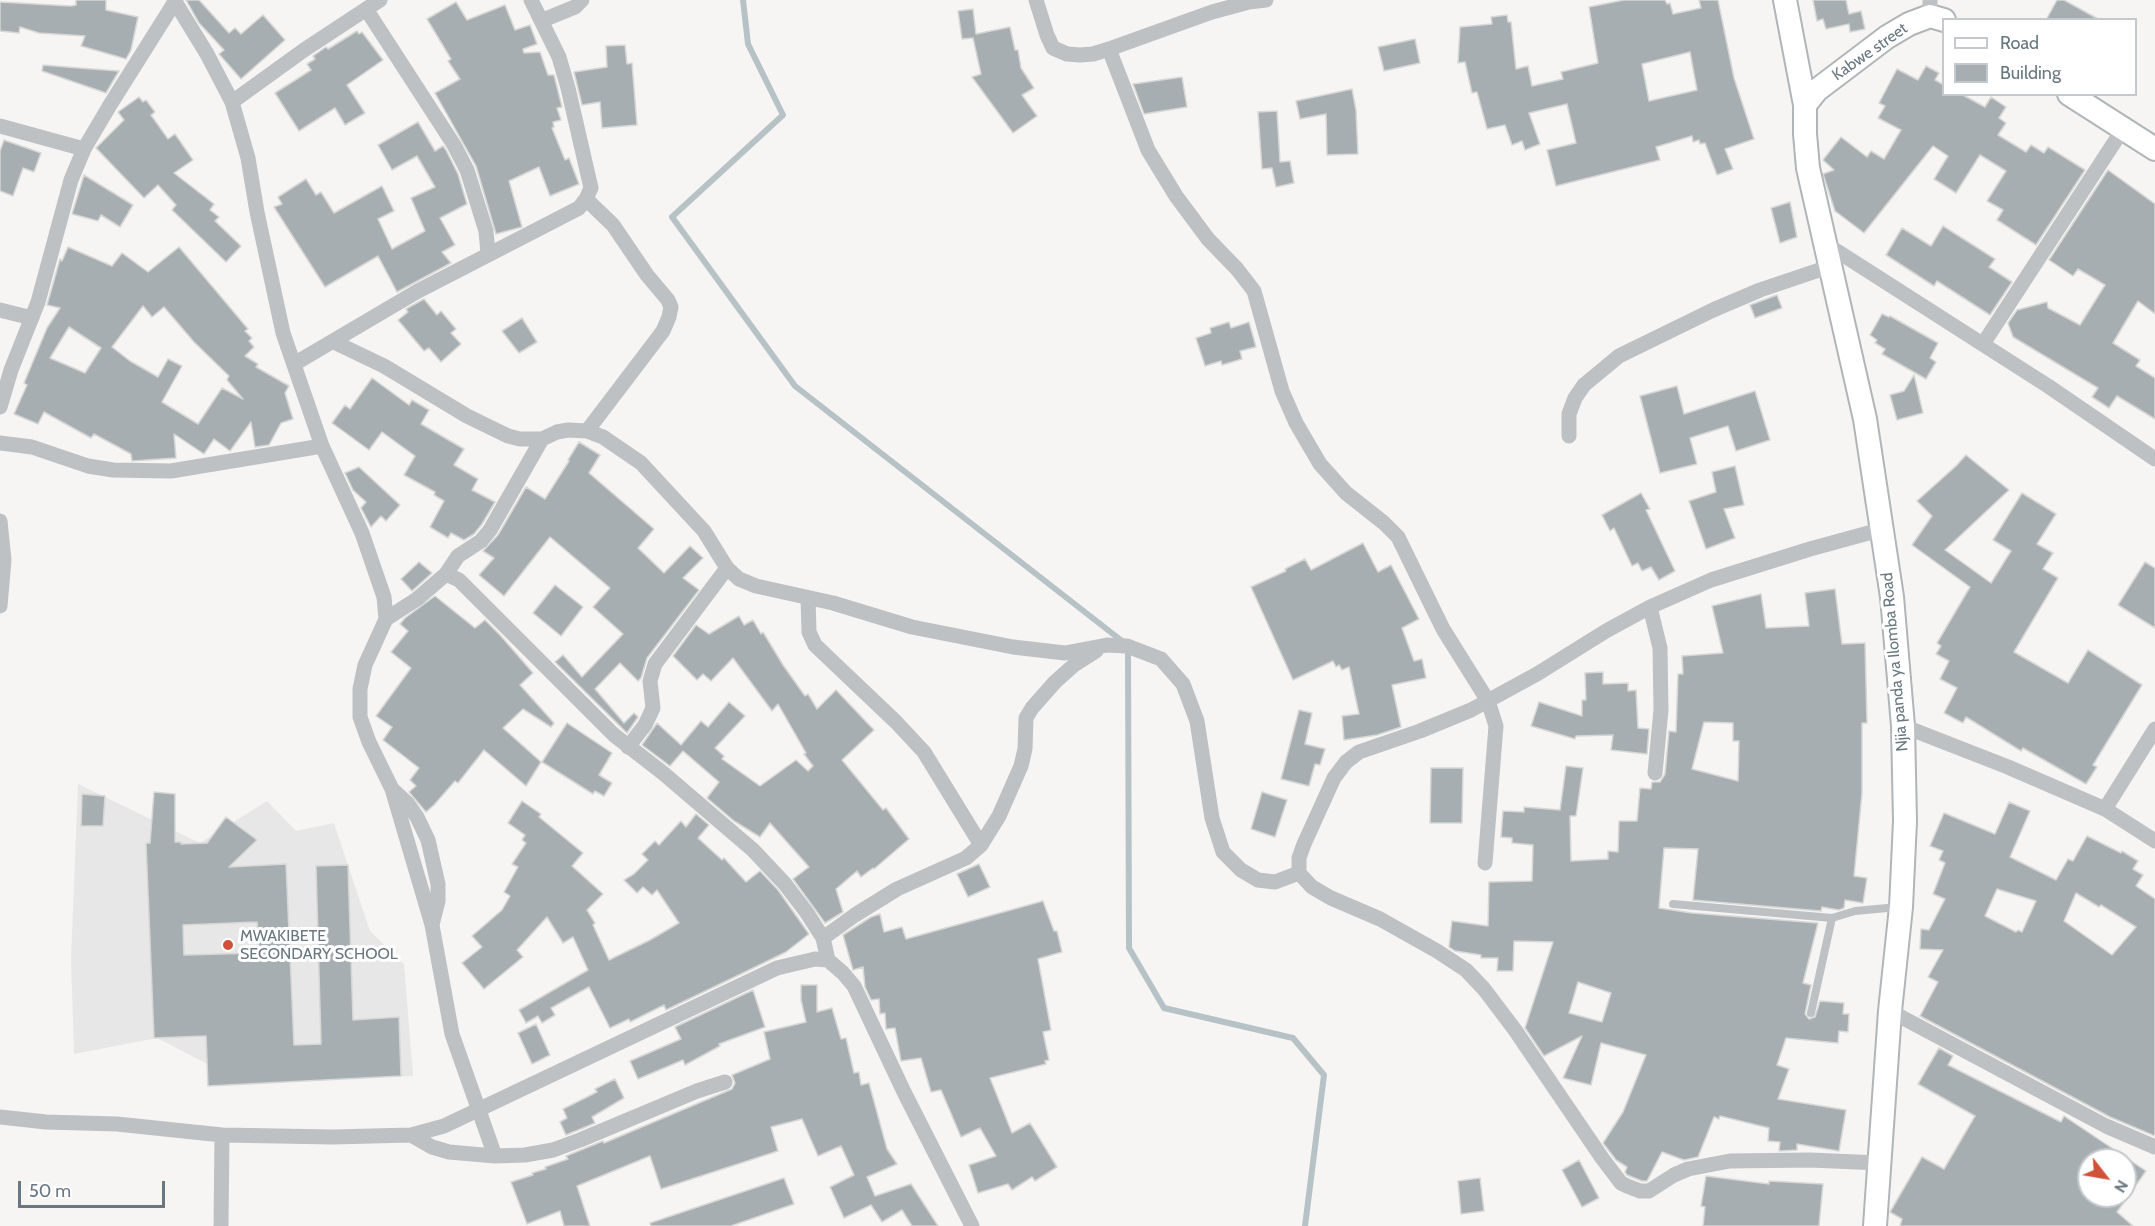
<!DOCTYPE html>
<style>
body{margin:0}
#map{position:relative;width:2155px;height:1226px;overflow:hidden;background:#f6f5f3;font-family:Cabin,sans-serif}
canvas{display:block}
.legend{position:absolute;left:1942px;top:18px;width:195px;height:78px;box-sizing:border-box;background:#fff;border:2px solid #c3c9cc;margin:0;padding:8px 10px;list-style:none;font-size:18px;color:#687780}
.legend li{display:flex;align-items:center;gap:12px;height:30px}
.legend b{width:30px;border:2px solid #c3c9cc}
.north{position:absolute;left:2077px;top:1148px;width:60px;height:60px;box-sizing:border-box;background:#fff;border:2px solid #c3c9cc;border-radius:50%;rotate:121deg;font-size:16px;font-weight:700;line-height:24px;text-align:center;color:#687780}
.north::after{content:'';display:block;margin:auto;width:21px;height:27px;background:#cf5139;clip-path:polygon(50% 0,100% 100%,50% 72%,0 100%)}
.scale{position:absolute;left:18px;top:1181px;width:147px;height:27px;box-sizing:border-box;border:3px solid #687780;border-top:0;padding-left:8px;font-size:18px;line-height:21px;white-space:nowrap;color:#687780;-webkit-text-stroke:4px #fff;paint-order:stroke}
</style>
<div id="map">
<canvas width="2155" height="1226"></canvas>
<ul class="legend">
<li><b style="height:8px;background:#fff"></b>Road</li>
<li><b style="height:16px;background:#a7aeb2"></b>Building</li>
</ul>
<div class="north">N</div>
<div class="scale">50 m</div>
</div>
<script>
const g = document.querySelector('canvas').getContext('2d');
g.lineJoin = 'round';
function fillPath(path, color) {
  g.fillStyle = color;
  g.fill(path, 'evenodd');
}
function toPath(rows) {
  const path = new Path2D();
  for (const r of rows) {
    path.moveTo(r[0], r[1]);
    for (let i = 2; i < r.length; i += 2) path.lineTo(r[i], r[i + 1]);
  }
  return path;
}
function strokePath(path, color, width, dash) {
  g.strokeStyle = color;
  g.lineWidth = width;
  g.lineCap = dash ? 'butt' : 'round';
  g.setLineDash(dash || []);
  g.stroke(path);
}
function label(font, color, halo, rows, align = 'center') {
  g.font = font + ' Cabin,sans-serif';
  g.lineWidth = 6;
  g.setLineDash([]);
  g.textBaseline = 'middle';
  g.strokeStyle = halo;
  g.fillStyle = color;
  for (const [text, x, y, turn = 0] of rows) {
    g.save();
    g.translate(x, y);
    g.rotate((+turn || 0) * Math.PI / 180);
    g.textAlign = isNaN(turn) ? turn : align;
    if (halo) g.strokeText(text, 0, 0);
    g.fillText(text, 0, 0);
    g.restore();
  }
}
fillPath(toPath([
 [78,784,200,843,267,801,296,831,334,823,370,931,404,964,413,1076,244,1083,157,1038,74,1054,71,959]
]), '#e6e7e6');
strokePath(toPath([
 [743,0,748,44,783,115,672,217,795,386,1122,641],
 [1128,649,1129,948,1164,1008,1293,1038,1324,1075,1305,1226]
]), '#b7c2c6', 6);
const building = toPath([
 [76,0,106,0,106,10,138,17,131,50,126,59,81,46,85,36,39,33,20,27,19,33,0,31,0,2,71,6,76,5,76,0],
 [186,0,199,0,229,33,235,28,241,34,263,15,285,40,241,79,219,54,224,50,199,23,186,0],
 [1624,0,1665,0,1667,4,1670,3,1673,14,1701,8,1699,0,1718,0,1734,78,1754,139,1725,149,1733,169,1717,175,1705,143,1700,144,1699,140,1693,142,1692,136,1656,147,1660,160,1556,186,1547,150,1576,143,1567,104,1529,113,1540,144,1525,150,1522,141,1512,145,1505,125,1487,129,1477,92,1472,93,1465,62,1458,63,1460,27,1492,24,1491,17,1507,15,1508,22,1511,22,1516,69,1528,66,1532,86,1563,79,1561,72,1598,63,1589,7,1624,0],
 [1690,52,1697,90,1649,101,1642,64,1690,52],
 [1813,0,1846,0,1849,14,1861,11,1865,29,1850,32,1849,24,1826,29,1823,19,1817,21,1813,0],
 [2057,0,2064,0,2100,20,2046,20,2057,0],
 [456,2,467,20,505,5,515,30,530,25,537,44,523,49,524,53,540,52,548,75,554,75,562,107,557,108,561,120,553,122,554,127,552,128,565,160,569,158,579,184,550,196,539,167,509,181,522,227,496,234,476,166,435,93,460,79,448,61,451,59,427,19,456,2],
 [973,9,976,34,1010,27,1015,50,1018,50,1021,68,1034,88,1022,95,1037,116,1013,133,972,77,981,74,973,38,962,39,958,11,973,9],
 [357,31,359,34,362,32,383,60,347,85,365,113,345,125,335,108,299,131,275,93,311,70,307,64,315,59,313,56,326,47,328,49,357,31],
 [1415,39,1420,63,1384,71,1378,47,1415,39],
 [625,45,627,64,632,63,637,125,602,128,600,102,582,105,574,72,607,67,606,46,625,45],
 [43,65,79,68,119,71,106,93,42,71,43,65],
 [1926,66,1939,73,1935,80,1944,85,1944,94,1961,94,1985,107,1991,97,2006,107,1999,118,2006,123,1998,135,2026,152,2031,145,2044,153,2048,147,2085,170,2036,245,1997,220,2003,210,1987,201,2006,171,1980,155,1956,193,1934,179,1948,156,1933,146,1864,233,1835,211,1823,174,1834,170,1823,160,1826,156,1841,137,1867,157,1871,151,1884,159,1901,130,1878,118,1885,106,1879,103,1897,69,1918,80,1926,66],
 [1182,77,1187,107,1144,114,1133,84,1182,77],
 [1352,89,1356,110,1358,154,1327,155,1326,114,1300,119,1296,101,1352,89],
 [139,97,143,102,146,100,155,112,151,115,168,139,175,134,193,160,174,173,214,204,210,210,219,217,215,221,241,246,226,262,172,210,176,205,158,185,144,198,96,148,124,120,118,112,139,97],
 [1277,111,1280,162,1290,161,1294,183,1276,187,1272,168,1262,169,1258,112,1277,111],
 [418,122,435,151,443,146,446,150,458,174,467,204,440,218,455,245,442,252,451,263,397,292,378,256,325,287,274,207,282,204,278,197,306,179,316,195,321,192,334,213,382,186,394,211,378,219,392,249,425,231,411,198,435,187,417,156,392,170,378,145,418,122],
 [4,140,41,153,34,172,23,168,13,196,0,191,0,151,4,140],
 [2108,170,2155,204,2155,314,2138,301,2113,343,2140,360,2136,366,2155,378,2155,419,2117,396,2109,408,2092,397,2098,388,2013,337,2008,323,2017,310,2047,302,2048,308,2080,325,2105,285,2078,269,2073,276,2049,260,2108,170],
 [84,175,133,205,120,227,101,215,98,221,72,214,84,175],
 [1790,202,1797,237,1780,243,1771,208,1790,202],
 [1943,226,1995,259,1989,267,2012,282,1990,315,1937,281,1934,286,1886,255,1902,228,1931,246,1943,226],
 [68,247,112,266,122,253,148,272,179,247,248,329,245,331,252,338,249,341,254,347,245,356,258,364,256,367,289,386,285,393,293,419,281,423,269,445,255,447,251,422,230,451,214,439,204,454,174,434,176,458,132,461,131,454,94,434,91,438,44,412,38,424,14,414,27,385,24,383,47,328,60,308,47,305,60,259,62,261,68,247],
 [143,306,152,317,164,307,194,342,229,376,227,380,243,399,222,388,198,424,162,402,182,366,168,359,158,377,130,361,112,347,143,306],
 [69,327,101,348,85,373,50,358,69,327],
 [1777,295,1782,308,1755,318,1750,305,1777,295],
 [424,299,437,315,441,311,456,329,451,333,461,344,441,362,429,348,424,351,398,320,408,312,406,309,424,299],
 [1882,314,1889,317,1890,316,1938,343,1930,358,1936,362,1926,379,1882,354,1885,349,1875,343,1877,340,1870,335,1882,314],
 [522,318,537,342,519,353,502,331,522,318],
 [1229,322,1231,328,1249,322,1256,347,1240,351,1242,359,1222,365,1221,361,1205,366,1196,338,1211,333,1210,328,1229,322],
 [1914,375,1923,413,1897,420,1890,395,1904,391,1914,375],
 [372,378,409,405,412,400,429,410,421,424,464,449,454,465,478,479,472,490,495,502,482,524,474,534,464,540,451,533,448,538,430,527,444,501,434,495,435,492,404,475,415,456,382,432,369,450,332,423,345,405,350,409,372,378],
 [1677,386,1684,414,1755,391,1770,440,1736,451,1728,426,1690,438,1697,464,1660,473,1640,396,1677,386],
 [579,442,600,455,589,473,654,529,638,548,664,573,690,546,703,558,683,578,699,590,647,658,641,678,638,681,620,663,595,689,624,723,634,713,638,717,627,733,555,662,563,655,582,677,623,634,593,607,610,588,550,537,504,596,479,575,494,558,483,551,498,535,526,487,545,499,569,461,568,460,579,442],
 [1966,455,2009,490,1945,550,1991,583,2011,551,1993,540,2022,493,2056,514,2037,544,2053,553,2043,569,2058,578,2014,652,2068,683,2088,650,2142,685,2093,765,2097,767,2086,784,2023,748,2021,751,1966,717,1963,723,1944,713,1957,688,1940,679,1949,661,1936,654,1941,646,1937,643,1970,587,1912,545,1932,516,1917,501,1956,466,1966,455],
 [1735,466,1744,505,1724,509,1735,538,1706,549,1689,501,1716,492,1712,472,1735,466],
 [359,467,400,505,386,521,381,516,371,527,361,508,366,502,353,490,345,473,359,467],
 [1641,493,1650,509,1646,510,1675,571,1659,580,1651,567,1642,571,1638,563,1632,566,1614,528,1610,531,1602,515,1641,493],
 [1363,543,1378,572,1391,565,1419,619,1402,628,1414,661,1422,659,1426,678,1392,685,1401,727,1377,735,1344,740,1342,716,1359,714,1349,667,1342,670,1339,665,1336,667,1333,661,1293,680,1251,587,1286,571,1285,569,1305,559,1311,570,1363,543],
 [419,562,432,573,412,591,401,579,419,562],
 [2145,562,2155,568,2155,628,2118,605,2145,562],
 [555,585,583,607,561,636,533,613,555,585],
 [1835,589,1842,644,1865,643,1867,723,1862,723,1862,793,1854,876,1867,878,1863,903,1845,900,1844,908,1839,910,1822,907,1821,911,1693,900,1698,849,1664,848,1659,908,1692,913,1818,923,1803,983,1811,985,1805,1014,1809,1019,1815,1017,1820,1001,1844,1003,1843,1014,1849,1014,1848,1032,1839,1031,1838,1043,1786,1038,1777,1065,1789,1069,1778,1099,1846,1110,1839,1151,1797,1144,1797,1150,1779,1151,1780,1142,1768,1141,1769,1128,1720,1116,1719,1119,1714,1117,1698,1157,1684,1160,1662,1152,1647,1181,1642,1181,1627,1175,1625,1172,1627,1167,1616,1160,1603,1143,1623,1112,1646,1055,1601,1043,1591,1085,1563,1078,1582,1036,1544,1056,1525,1028,1553,942,1514,941,1513,971,1497,971,1498,958,1481,958,1481,955,1455,951,1449,947,1452,921,1488,926,1489,882,1532,881,1533,845,1512,843,1512,838,1501,837,1503,811,1524,812,1524,807,1560,810,1566,766,1583,768,1576,816,1570,816,1571,861,1608,859,1608,851,1618,852,1619,821,1637,821,1640,788,1651,789,1652,782,1660,782,1665,774,1669,731,1676,732,1678,674,1683,674,1682,656,1723,653,1712,606,1761,594,1766,628,1809,626,1805,593,1835,589],
 [1704,722,1733,723,1733,741,1739,741,1738,781,1692,769,1704,722],
 [1578,982,1611,993,1602,1022,1569,1013,1578,982],
 [435,596,475,628,485,620,500,635,533,673,520,685,554,723,551,727,523,709,503,728,541,762,526,786,484,750,458,783,455,781,434,805,426,812,409,792,416,786,410,780,419,768,383,740,392,727,376,716,411,668,391,652,408,631,400,624,405,618,435,596],
 [739,616,744,625,753,620,761,634,763,632,783,665,805,696,808,694,817,709,836,690,874,730,842,760,883,810,886,808,909,839,874,869,873,868,861,877,857,871,836,889,843,912,825,923,793,879,809,867,770,823,760,837,734,821,707,798,719,782,683,751,670,766,642,745,657,723,681,745,701,721,708,727,729,702,745,716,715,748,724,756,722,759,760,786,796,760,808,771,813,766,804,754,806,753,778,704,772,711,733,658,711,681,703,674,697,680,673,656,696,625,709,634,739,616],
 [1603,672,1603,684,1628,683,1628,691,1636,690,1638,728,1649,729,1647,754,1611,750,1613,735,1576,736,1575,739,1531,726,1539,702,1582,716,1582,700,1586,700,1585,673,1603,672],
 [1299,710,1312,713,1305,744,1325,749,1320,765,1315,764,1309,786,1281,779,1299,710],
 [567,723,612,753,599,775,612,783,604,796,595,791,593,794,542,762,567,723],
 [1431,768,1463,768,1462,823,1430,823,1431,768],
 [154,792,175,794,175,842,181,842,181,844,207,843,226,817,257,840,229,867,286,864,294,1045,321,1044,316,866,348,865,353,1020,399,1017,401,1076,208,1086,206,1036,154,1038,146,843,150,843,154,792],
 [257,922,259,952,257,953,184,955,183,925,257,922],
 [1262,792,1287,800,1275,837,1251,829,1262,792],
 [82,794,105,796,103,826,81,826,82,794],
 [522,801,541,814,539,817,583,853,572,866,603,894,587,910,595,923,593,925,609,960,650,940,679,923,657,890,652,895,643,887,637,893,624,880,634,874,648,860,642,854,655,841,659,845,681,821,686,827,696,814,709,825,698,838,722,860,724,858,746,882,760,871,778,890,809,934,786,952,745,972,666,1010,664,1005,630,1022,629,1019,610,1028,589,987,551,1008,555,1015,542,1023,538,1016,526,1023,519,1010,588,970,573,937,563,943,547,917,517,950,523,957,484,989,462,963,482,947,472,936,502,910,510,896,504,892,518,867,512,864,526,843,522,840,525,835,508,823,522,801],
 [2009,802,2030,811,2010,857,2056,880,2068,859,2073,861,2087,836,2121,853,2122,851,2138,861,2133,869,2143,875,2136,886,2155,899,2155,1136,2110,1117,1920,1016,1938,982,1928,977,1943,950,1920,949,1921,929,1929,930,1945,899,1933,894,1945,863,1939,860,1943,851,1930,846,1944,813,1995,834,2009,802],
 [1997,889,2036,901,2022,932,2018,930,2016,932,1985,916,1997,889],
 [2076,893,2099,907,2101,905,2136,927,2112,955,2064,921,2076,893],
 [979,864,990,887,968,897,957,874,979,864],
 [1043,901,1054,931,1057,931,1062,952,1038,959,1051,1030,1043,1032,1049,1060,1045,1061,1046,1064,990,1078,1012,1133,1030,1123,1057,1167,1035,1181,1032,1177,1012,1190,1008,1184,978,1193,969,1165,996,1156,980,1128,961,1137,941,1090,931,1092,921,1058,901,1061,895,1028,886,1029,885,1013,880,1014,879,999,871,1000,865,987,863,967,853,970,843,935,871,917,880,914,884,932,902,927,906,939,1043,901],
 [801,985,817,985,817,1012,832,1008,841,1039,846,1038,854,1073,859,1072,861,1085,869,1083,887,1149,897,1164,867,1177,875,1196,911,1184,938,1226,912,1226,902,1210,882,1222,871,1205,844,1218,830,1187,854,1175,841,1146,818,1156,802,1119,771,1127,778,1151,661,1189,650,1156,577,1186,590,1226,564,1226,560,1211,527,1224,511,1182,533,1175,532,1173,546,1169,545,1167,568,1159,566,1156,603,1141,604,1143,732,1089,735,1083,732,1075,770,1059,764,1032,806,1022,801,1000,801,985],
 [753,990,765,1027,719,1044,720,1046,685,1065,683,1060,638,1079,630,1061,681,1039,675,1027,753,990],
 [536,1024,550,1055,532,1064,518,1033,536,1024],
 [1939,1048,1953,1056,1948,1065,2061,1122,2064,1116,2146,1171,2117,1212,2133,1226,1900,1226,1902,1219,1890,1212,1922,1157,1944,1169,1975,1116,1918,1084,1939,1048],
 [2089,1160,2125,1160,2125,1196,2089,1196,2089,1160],
 [615,1079,624,1098,592,1117,595,1123,566,1135,560,1122,567,1118,563,1109,597,1092,595,1089,615,1079],
 [1579,1160,1599,1198,1582,1207,1562,1170,1579,1160],
 [1706,1176,1769,1184,1769,1181,1823,1184,1819,1226,1703,1226,1705,1207,1701,1206,1706,1176],
 [784,1178,794,1204,731,1226,651,1226,650,1223,784,1178],
 [1480,1178,1484,1211,1461,1214,1458,1181,1480,1178]
]);
fillPath(building, '#a7aeb2');
strokePath(building, '#d7d7d5', 1.5);
const secondary = toPath([
 [1785,0,1805,105,1805,134,1808,168,1865,419,1892,597,1903,726,1905,821,1901,907,1890,1011,1875,1226],
 [2069,94,2155,149],
 [1805,105,1817,90,1887,37,1909,24,1930,16,1944,20]
]);
strokePath(secondary, '#b0b5b8', 26);
strokePath(toPath([
 [1673,904,1832,918,1855,911,1898,907],
 [1811,1013,1832,918]
]), '#bdc1c4', 8);
strokePath(toPath([
 [174,0,207,54,232,102,248,158,257,212,283,333,322,446,362,533,384,597,386,619,365,665,360,689,360,717,369,742,392,789,432,925,452,1034,495,1156],
 [1036,0,1047,35,1053,48,1067,54,1080,55,1093,54,1109,49,1212,12,1249,2,1266,0],
 [1930,0,1930,16],
 [366,9,454,145,467,170,486,231,488,254],
 [543,20,575,7,582,0],
 [1109,49,1148,150,1176,196,1208,239,1237,269,1254,291,1282,391,1296,423,1320,464,1346,493,1384,523,1398,537,1443,629,1488,701,1496,726,1485,863],
 [232,102,304,50,380,0],
 [0,126,84,149],
 [586,199,613,225,647,275,668,300,671,307,669,317,663,331,587,431],
 [1826,244,2048,386,2155,459],
 [0,310,32,318],
 [334,342,384,366,467,416,508,436,520,439,542,439,557,432,568,430,587,431,603,437,641,463,704,531,727,568,739,579,756,586,833,603,912,627,1013,647,1065,653,1107,645,1127,646,1161,659,1183,684,1197,721,1212,818,1223,852,1241,870,1258,880,1275,882,1299,873,1299,858,1304,844,1334,778,1346,762,1359,752,1420,731,1471,710,1537,674,1606,631,1650,607,1711,580,1810,549,1883,529],
 [1983,344,2123,129],
 [294,364,418,291,579,208,586,199,591,188,568,88,559,57,531,0],
 [0,407,11,370,38,302,71,180,84,149,110,105,176,0],
 [1569,436,1569,414,1575,398,1584,385,1619,356,1713,310,1760,290,1831,266],
 [0,443,32,447,88,466,113,470,171,471,322,446],
 [0,521,4,560,0,606],
 [446,574,458,556,481,541,490,530,542,439],
 [808,598,809,632,815,645,896,722,924,752,981,845],
 [1650,607,1660,648,1661,710,1655,773],
 [386,619,417,599,446,574,459,580,614,735,663,773,753,850,785,884,807,913,823,938,828,960],
 [1903,726,2008,767,2105,809,2155,841],
 [628,747,645,725,653,708,650,681,655,664,727,568],
 [392,789,408,804,417,817,428,840,438,884,438,901,432,925],
 [2105,809,2155,729],
 [1299,873,1312,887,1331,898,1380,919,1437,951,1466,970,1484,989,1515,1030,1602,1158,1621,1183,1627,1186,1640,1191,1649,1191,1674,1175,1688,1169,1730,1161,1810,1160,1880,1163],
 [823,938,855,915,897,889,966,858,981,845,999,816,1021,766,1025,749,1026,718,1032,708,1055,682,1074,665,1096,651],
 [1890,1011,2106,1126,2155,1147],
 [0,1117,46,1122,117,1124,222,1135,333,1137,411,1135,444,1126,777,968,815,959,828,960,843,973,854,986,904,1092,972,1226],
 [411,1135,432,1147,449,1152,495,1156,525,1155,553,1150,580,1140,697,1091,725,1082],
 [221,1226,222,1135]
]), '#bdc1c4', 15);
strokePath(secondary, '#fff', 22);
for (const [x, y, r, color] of [
 [228,945,6,"#cf5139"]
]) {
  const dot = new Path2D();
  dot.arc(x, y, r, 0, 2 * Math.PI);
  g.fillStyle = color;
  g.fill(dot);
  strokePath(dot, '#fff', 2);
}
label('16px', '#687780', '#fff', [
 ["Kabwe street",1870,52,-35],
 ["Njia panda ya Ilomba Road",1895,662,-95]
]);
label('16px', '#687780', '#fff', [
 ["MWAKIBETE",240,936],
 ["SECONDARY SCHOOL",240,954]
], 'left');
</script>
